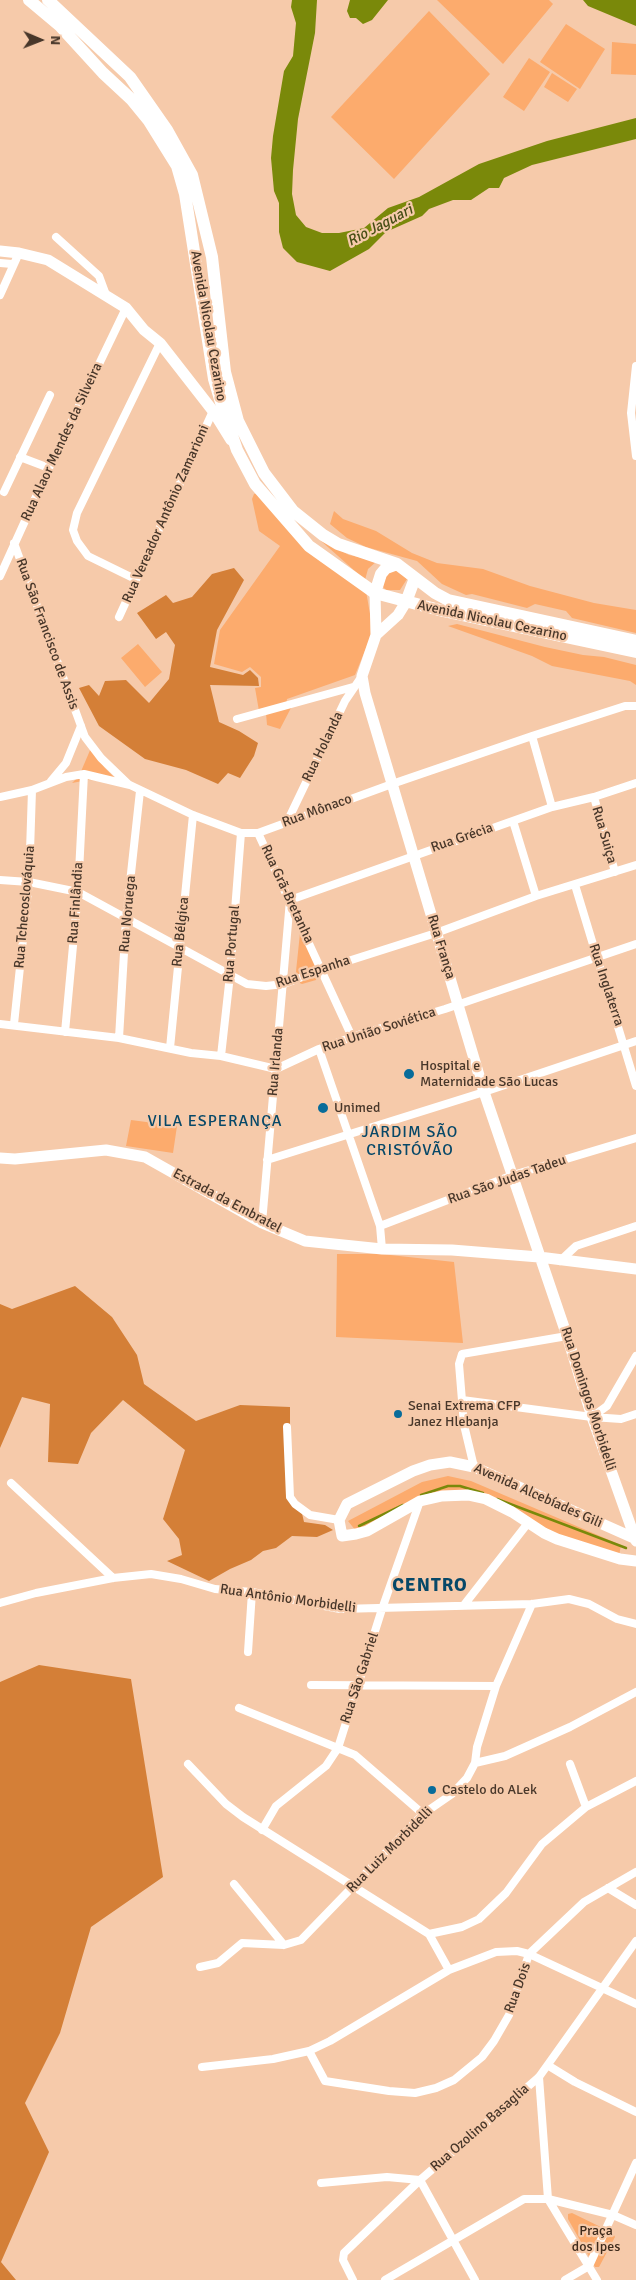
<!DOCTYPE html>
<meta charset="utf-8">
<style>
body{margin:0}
#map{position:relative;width:636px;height:2280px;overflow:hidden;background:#f6caaa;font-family:Signika,sans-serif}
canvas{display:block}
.north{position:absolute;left:15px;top:15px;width:50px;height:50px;-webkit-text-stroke:4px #f6caaa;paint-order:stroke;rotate:91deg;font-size:14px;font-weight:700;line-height:20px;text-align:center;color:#48372a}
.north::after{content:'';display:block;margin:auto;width:18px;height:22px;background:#48372a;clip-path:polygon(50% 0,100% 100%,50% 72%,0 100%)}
</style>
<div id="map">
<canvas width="636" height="2280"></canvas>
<div class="north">N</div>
</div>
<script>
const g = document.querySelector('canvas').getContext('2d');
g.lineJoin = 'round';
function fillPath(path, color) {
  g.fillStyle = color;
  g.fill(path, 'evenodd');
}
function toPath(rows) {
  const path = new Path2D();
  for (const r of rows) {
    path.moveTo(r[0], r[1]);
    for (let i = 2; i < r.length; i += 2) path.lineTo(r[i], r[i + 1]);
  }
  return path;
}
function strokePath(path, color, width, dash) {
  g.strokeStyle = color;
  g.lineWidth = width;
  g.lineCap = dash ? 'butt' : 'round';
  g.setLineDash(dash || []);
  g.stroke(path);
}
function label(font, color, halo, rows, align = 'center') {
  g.font = font + ' Signika,sans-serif';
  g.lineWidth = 4.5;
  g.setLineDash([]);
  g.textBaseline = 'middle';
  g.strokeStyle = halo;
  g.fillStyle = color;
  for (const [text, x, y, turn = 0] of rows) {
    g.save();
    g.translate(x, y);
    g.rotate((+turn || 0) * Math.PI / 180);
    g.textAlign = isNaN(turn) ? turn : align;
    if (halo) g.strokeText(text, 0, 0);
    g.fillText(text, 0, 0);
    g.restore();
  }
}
fillPath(toPath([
 [437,0,549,0,553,4,503,64],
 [429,11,490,74,394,179,331,117],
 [566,24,605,49,580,89,540,62],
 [612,42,636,44,636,75,611,74],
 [529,58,550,72,524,111,503,97],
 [552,73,577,89,568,102,544,87],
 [260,492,366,591,373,631,355,675,287,699,286,705,292,706,280,729,267,725,266,713,259,711,255,688,261,687,261,677,250,667,242,672,214,664,220,630,280,546,259,531,252,499,254,494],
 [334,511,343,519,376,531,412,553,437,563,483,569,530,586,594,603,636,610,636,633,572,618,566,611,535,604,527,608,472,594,466,595,442,584,417,561,366,547,347,538,330,524],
 [320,540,349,555,377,561,368,569,365,580],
 [394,567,407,579,400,590,386,590,383,587,385,570],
 [457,624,545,647,583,655,604,657,636,665,636,685,630,681,552,666,532,656,448,626],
 [138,644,162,672,145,687,121,658],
 [91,748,104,767,118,781,88,780,72,783,79,776],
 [300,933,318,969,319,975,316,980,302,984,295,981],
 [131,1120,177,1126,173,1153,126,1146],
 [337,1254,381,1254,454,1262,463,1343,336,1337],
 [448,1476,471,1481,621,1545,619,1556,571,1542,463,1490,426,1494,356,1531,348,1521,422,1482],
 [572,2213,613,2233,615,2237,599,2267,595,2267,568,2219,568,2214]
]), '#fcab6d');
fillPath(toPath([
 [234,568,244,580,217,630,210,667,243,675,250,670,258,678,259,686,210,685,219,722,239,731,258,743,254,756,240,778,228,773,218,784,186,770,145,759,99,726,79,688,89,685,99,696,105,681,126,680,149,703,169,679,175,645,166,632,156,639,137,613,166,595,173,603,192,597,212,574],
 [75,1286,112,1317,137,1355,144,1384,196,1421,240,1405,290,1407,290,1493,301,1509,304,1522,325,1525,333,1530,317,1537,292,1536,276,1548,263,1551,251,1560,230,1569,209,1581,167,1561,182,1555,179,1539,163,1519,185,1450,123,1400,91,1433,78,1464,48,1462,50,1404,22,1397,0,1448,0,1304,12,1309],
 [39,1665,131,1679,163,1877,91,1927,60,2033,25,2103,49,2152,1,2262,16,2280,0,2280,0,1682]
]), '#d47f37');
fillPath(toPath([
 [292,0,317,0,315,33,298,119,293,170,292,194,296,215,306,227,322,233,339,233,364,228,388,208,419,197,479,164,547,141,636,118,636,139,532,165,504,178,499,188,489,188,471,200,453,200,429,209,422,216,386,232,369,249,330,271,297,262,283,248,279,232,279,203,274,191,271,158,273,136,284,71,293,56,296,23,291,7],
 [350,0,388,0,372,20,363,24,356,18,350,18,347,11],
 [583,0,636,0,636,26,588,6]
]), '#7a890a');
strokePath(toPath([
 [421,1495,448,1486,460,1486,483,1493],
 [497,1499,626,1548],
 [359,1526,403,1505]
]), '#7a890a', 2.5);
strokePath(toPath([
 [56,237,99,276,106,295],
 [0,263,12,264],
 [0,295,19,253],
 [636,366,631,413,636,456],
 [20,457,49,468],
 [4,492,50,395],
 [14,543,85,737,101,758,128,784],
 [0,576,49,468,126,308],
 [135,579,88,556,77,541,73,530,77,513,160,343],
 [119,617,213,411],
 [237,719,353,687],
 [532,736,552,807],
 [51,781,66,763,81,726],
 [0,797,32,790,66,777,84,774,130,785,193,815,241,833,258,833,392,784,532,736,625,706,636,706],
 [594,797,615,872],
 [288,820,345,701,362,676],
 [513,821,536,896],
 [258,833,352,1037],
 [0,880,29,882,78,892,247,984,266,986,284,984,323,969,436,933,536,896,636,865],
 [575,885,636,1086],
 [0,1024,119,1038,191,1053,221,1056,276,1069,319,1049,361,1034,445,1009,636,944],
 [14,1024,29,882,32,790],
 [65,1032,78,892,84,774],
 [119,1038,126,919,140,791],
 [170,1048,193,815],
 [319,1049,380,1226,382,1249],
 [221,1056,230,975,241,833],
 [267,1160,484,1092,636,1041],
 [262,1223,290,900,552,807,594,797,636,783],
 [380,1226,513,1175,636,1138],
 [560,1261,576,1246,636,1226],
 [462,1400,592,1417,621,1419,636,1414],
 [592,1417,607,1406,636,1356],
 [287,1427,290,1497,295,1504,310,1515,339,1520],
 [474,1467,464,1425,459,1364,462,1354,567,1336],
 [11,1483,113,1578],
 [0,1603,36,1593,113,1578,151,1574,181,1579,215,1589,252,1592,340,1609,532,1604,569,1599,589,1604,617,1619,636,1624],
 [464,1605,528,1523],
 [248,1652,252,1592],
 [311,1685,496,1686],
 [239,1708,355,1755,423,1814],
 [475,1763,505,1756,570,1727,636,1692],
 [188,1764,226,1804,243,1817,429,1934,449,1970],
 [570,1764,586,1807],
 [262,1830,276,1806,326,1766,338,1748,382,1609,420,1501],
 [234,1884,284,1945],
 [608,1888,636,1905],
 [429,1934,462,1927,479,1919,506,1893,542,1844,586,1807,636,1781],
 [529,1954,584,1902,636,1872],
 [200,1967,218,1963,242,1943,284,1945,301,1940,423,1814,452,1794,467,1778,475,1763,477,1747,496,1686,532,1604],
 [309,2051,325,2081,389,2091,415,2093,436,2088,454,2080,482,2057,494,2041,509,2015,529,1954],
 [549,2066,575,2082,636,2112],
 [202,2067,273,2059,309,2051,330,2041,449,1970,496,1952,517,1951,529,1954,636,2004],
 [539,2077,548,2199,597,2280],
 [321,2183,387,2177,420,2180,475,2280],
 [353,2280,343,2260,344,2253,420,2180,539,2077,636,1941],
 [385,2280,524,2199,548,2199,613,2215,636,2225],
 [565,2280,589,2266,636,2163]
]), '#fff', 8);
strokePath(toPath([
 [0,251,19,253,48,260,126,308,144,330,160,343,213,411,231,440],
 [375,593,376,635,362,676,365,693,484,1092,567,1336,592,1417,636,1541],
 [376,635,398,615,406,602],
 [0,1158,15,1159,106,1150,145,1157,262,1223,305,1241,382,1249,452,1250,539,1257,636,1269],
 [636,1539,474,1467,450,1462,430,1465,413,1471,347,1504,339,1520,342,1536,356,1534,367,1531,420,1501,442,1496,468,1495,486,1499,512,1512,544,1533,557,1539,620,1559,636,1561]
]), '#fff', 11);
strokePath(toPath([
 [29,0,60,26,103,73,131,99,149,121,177,166,185,194,214,379,222,406,237,450,255,484,309,546,375,593,443,611,636,652],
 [48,0,130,77,167,130,192,175,212,257,225,372,238,421,264,473,293,511,323,535,338,544,397,564,435,593,448,600,636,641],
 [375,593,381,574,386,568,397,564],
 [406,602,415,578]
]), '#fff', 12);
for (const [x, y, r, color] of [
 [409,1074,6,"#086c9a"],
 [323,1108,6,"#086c9a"],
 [398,1414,5,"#086c9a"],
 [432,1790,5,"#086c9a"]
]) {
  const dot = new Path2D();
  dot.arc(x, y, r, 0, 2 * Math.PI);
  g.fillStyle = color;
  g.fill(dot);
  strokePath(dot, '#f6caaa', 2);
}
label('14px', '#48372a', '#f6caaa', [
 ["Avenida Nicolau Cezarino",208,326,80],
 ["Rua Alaor Mendes da Silveira",62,442,-65],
 ["Rua Vereador Antônio Zamarioni",166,514,-66],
 ["Avenida Nicolau Cezarino",492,621,12],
 ["Rua São Francisco de Assis",47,634,70],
 ["Rua Holanda",323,747,-64],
 ["Rua Mônaco",317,811,-20],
 ["Rua Suiça",604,835,74],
 ["Rua Grécia",462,838,-19],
 ["Rua Grã-Bretanha",287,894,65],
 ["Rua Finlândia",76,903,-86],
 ["Rua Tchecoslováquia",25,907,-85],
 ["Rua Noruega",128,914,-85],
 ["Rua Bélgica",181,932,-84],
 ["Rua Portugal",232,944,-85],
 ["Rua França",441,947,73],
 ["Rua Espanha",313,972,-18],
 ["Rua Inglaterra",606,985,72],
 ["Rua União Soviética",379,1030,-18],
 ["Rua Irlanda",276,1062,-85],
 ["Rua São Judas Tadeu",507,1180,-19],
 ["Estrada da Embratel",227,1201,28],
 ["Rua Domingos Morbidelli",588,1399,72],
 ["Avenida Alcebíades Gili",538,1496,24],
 ["Rua Antônio Morbidelli",288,1599,8],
 ["Rua São Gabriel",360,1678,-72],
 ["Rua Luiz Morbidelli",390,1850,-45],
 ["Rua Dois",518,1988,-70],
 ["Rua Ozolino Basaglia",480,2128,-41]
]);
label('14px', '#48372a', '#f6caaa', [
 ["Hospital e",420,1066],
 ["Maternidade São Lucas",420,1082],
 ["Unimed",334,1108],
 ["Senai Extrema CFP",408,1406],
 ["Janez Hlebanja",408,1422],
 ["Castelo do ALek",442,1790]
], 'left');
label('14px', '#3f2b1c', '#f6caaa', [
 ["Praça",596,2231],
 ["dos Ipes",596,2247]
]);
label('italic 15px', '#454d14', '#f6caaa', [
 ["Rio Jaguari",380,226,-28]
]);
g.letterSpacing = '1px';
label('16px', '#074868', '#f6caaa', [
 ["VILA ESPERANÇA",215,1122],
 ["JARDIM SÃO",410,1133],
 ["CRISTÓVÃO",410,1151]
]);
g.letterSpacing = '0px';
g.letterSpacing = '1px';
label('bold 19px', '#074868', '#f6caaa', [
 ["CENTRO",430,1586]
]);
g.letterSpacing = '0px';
</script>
